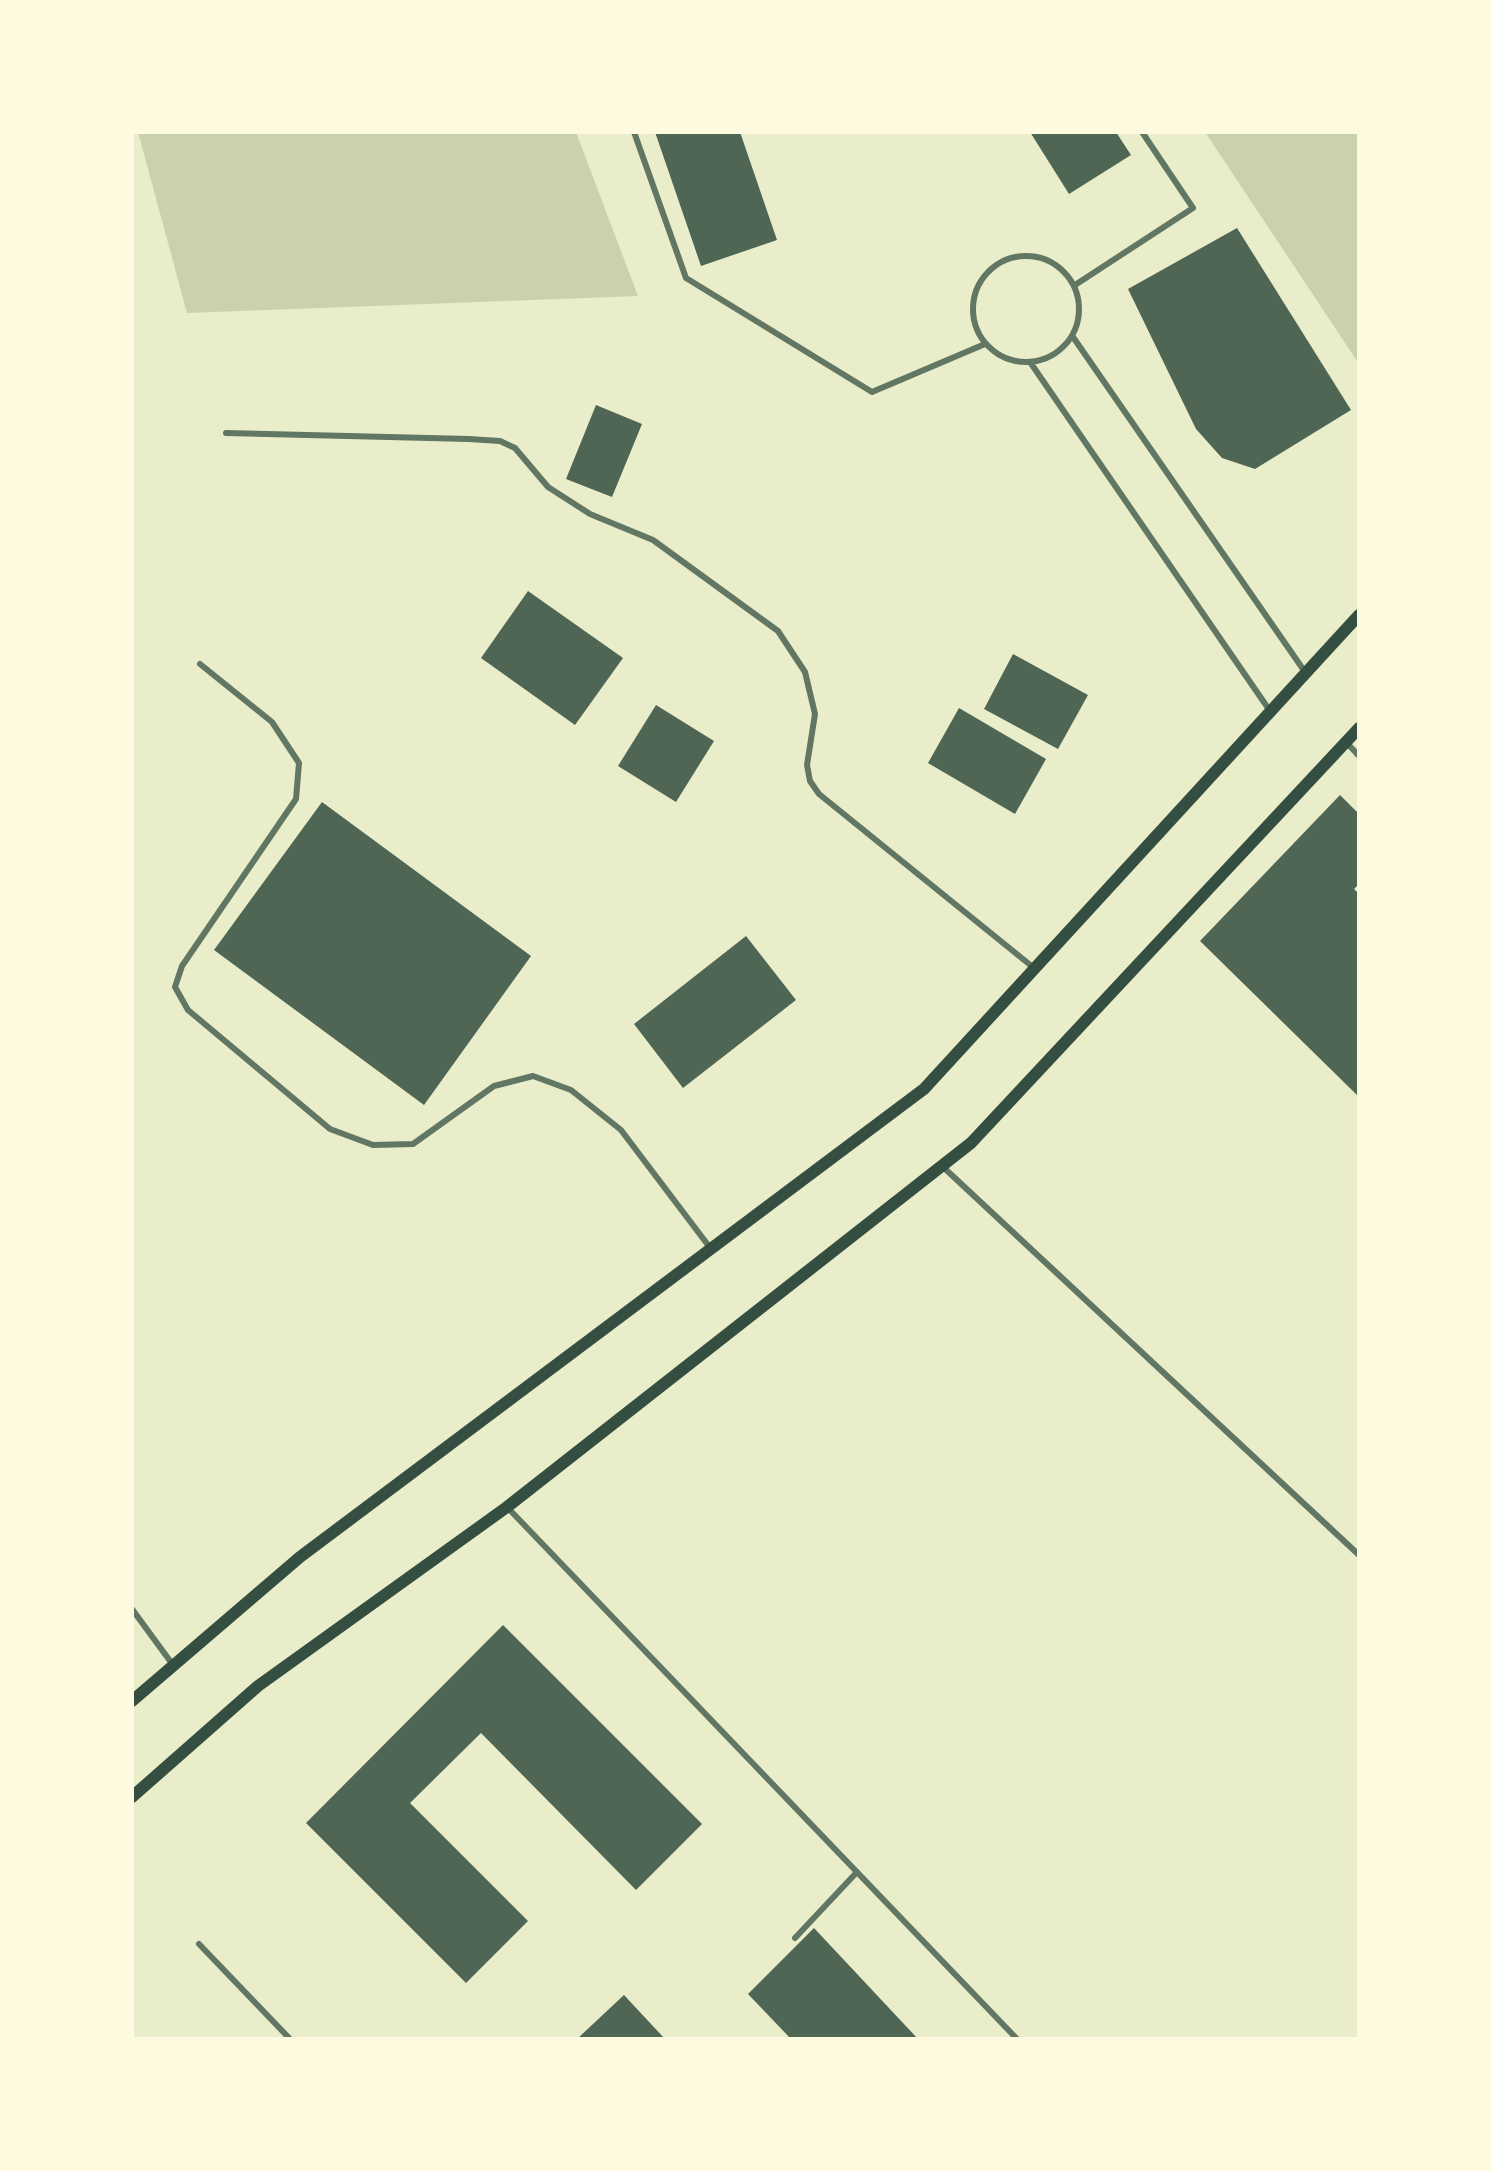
<!DOCTYPE html>
<style>
body{margin:0}
#map{position:relative;width:1491px;height:2171px;overflow:hidden;background:#e9edc9;font-family:"Titillium Web",sans-serif}
canvas{display:block}
.frame{position:absolute;inset:0;border:134px solid #fefae0;pointer-events:none}
</style>
<div id="map">
<canvas width="1491" height="2171"></canvas>
<div class="frame"></div>
</div>
<script>
const g = document.querySelector('canvas').getContext('2d');
g.lineJoin = 'round';
function fillPath(path, color) {
  g.fillStyle = color;
  g.fill(path, 'evenodd');
}
function toPath(rows) {
  const path = new Path2D();
  for (const r of rows) {
    if (r.length === 3) {
      path.moveTo(r[0] + r[2], r[1]);
      path.arc(r[0], r[1], r[2], 0, 2 * Math.PI);
      continue;
    }
    path.moveTo(r[0], r[1]);
    for (let i = 2; i < r.length; i += 2) path.lineTo(r[i], r[i + 1]);
  }
  return path;
}
function strokePath(path, color, width, dash) {
  g.strokeStyle = color;
  g.lineWidth = width;
  g.lineCap = dash ? 'butt' : 'round';
  g.setLineDash(dash || []);
  g.stroke(path);
}
fillPath(toPath([
 [138,132,576,132,638,296,187,313],
 [1205,132,1359,132,1359,364]
]), '#cad2ad');
fillPath(toPath([
 [655,132,740,132,777,240,701,266],
 [1030,132,1116,132,1131,155,1069,194],
 [1237,228,1351,410,1255,469,1222,458,1196,429,1128,289],
 [596,405,642,424,612,497,566,479],
 [528,591,623,658,575,725,481,658],
 [1013,654,1088,695,1058,749,984,709],
 [656,705,714,741,676,802,618,766],
 [959,708,1046,759,1015,814,928,763],
 [1340,795,1359,814,1359,884,1354,889,1359,894,1359,1097,1200,941],
 [322,802,531,956,424,1105,214,950],
 [746,936,796,1000,683,1088,634,1024],
 [503,1625,702,1824,636,1890,481,1733,410,1803,528,1921,466,1983,306,1823],
 [814,1928,918,2039,791,2039,748,1994],
 [624,1995,665,2039,577,2039]
]), '#4f6655');
strokePath(toPath([
 [634,132,686,278,872,392,985,344],
 [1026,309,53],
 [1075,285,1193,208,1142,132],
 [1073,337,1305,672],
 [1030,362,1270,711],
 [226,433,469,439,500,441,515,448,548,487,590,514,653,540,778,631,805,672,815,714,807,765,810,781,819,794,1034,968],
 [200,664,272,722,299,763,296,799,182,966,175,987,188,1010,330,1129,373,1145,413,1144,494,1086,533,1076,571,1090,621,1130,711,1249],
 [1346,742,1359,756],
 [942,1166,1359,1555],
 [507,1507,1017,2039],
 [132,1609,173,1665],
 [795,1938,857,1872],
 [199,1944,290,2039]
]), '#617663', 6);
strokePath(toPath([
 [132,1701,300,1557,924,1089,1359,615],
 [132,1797,258,1686,507,1507,971,1143,1359,728]
]), '#344e41', 12);
</script>
